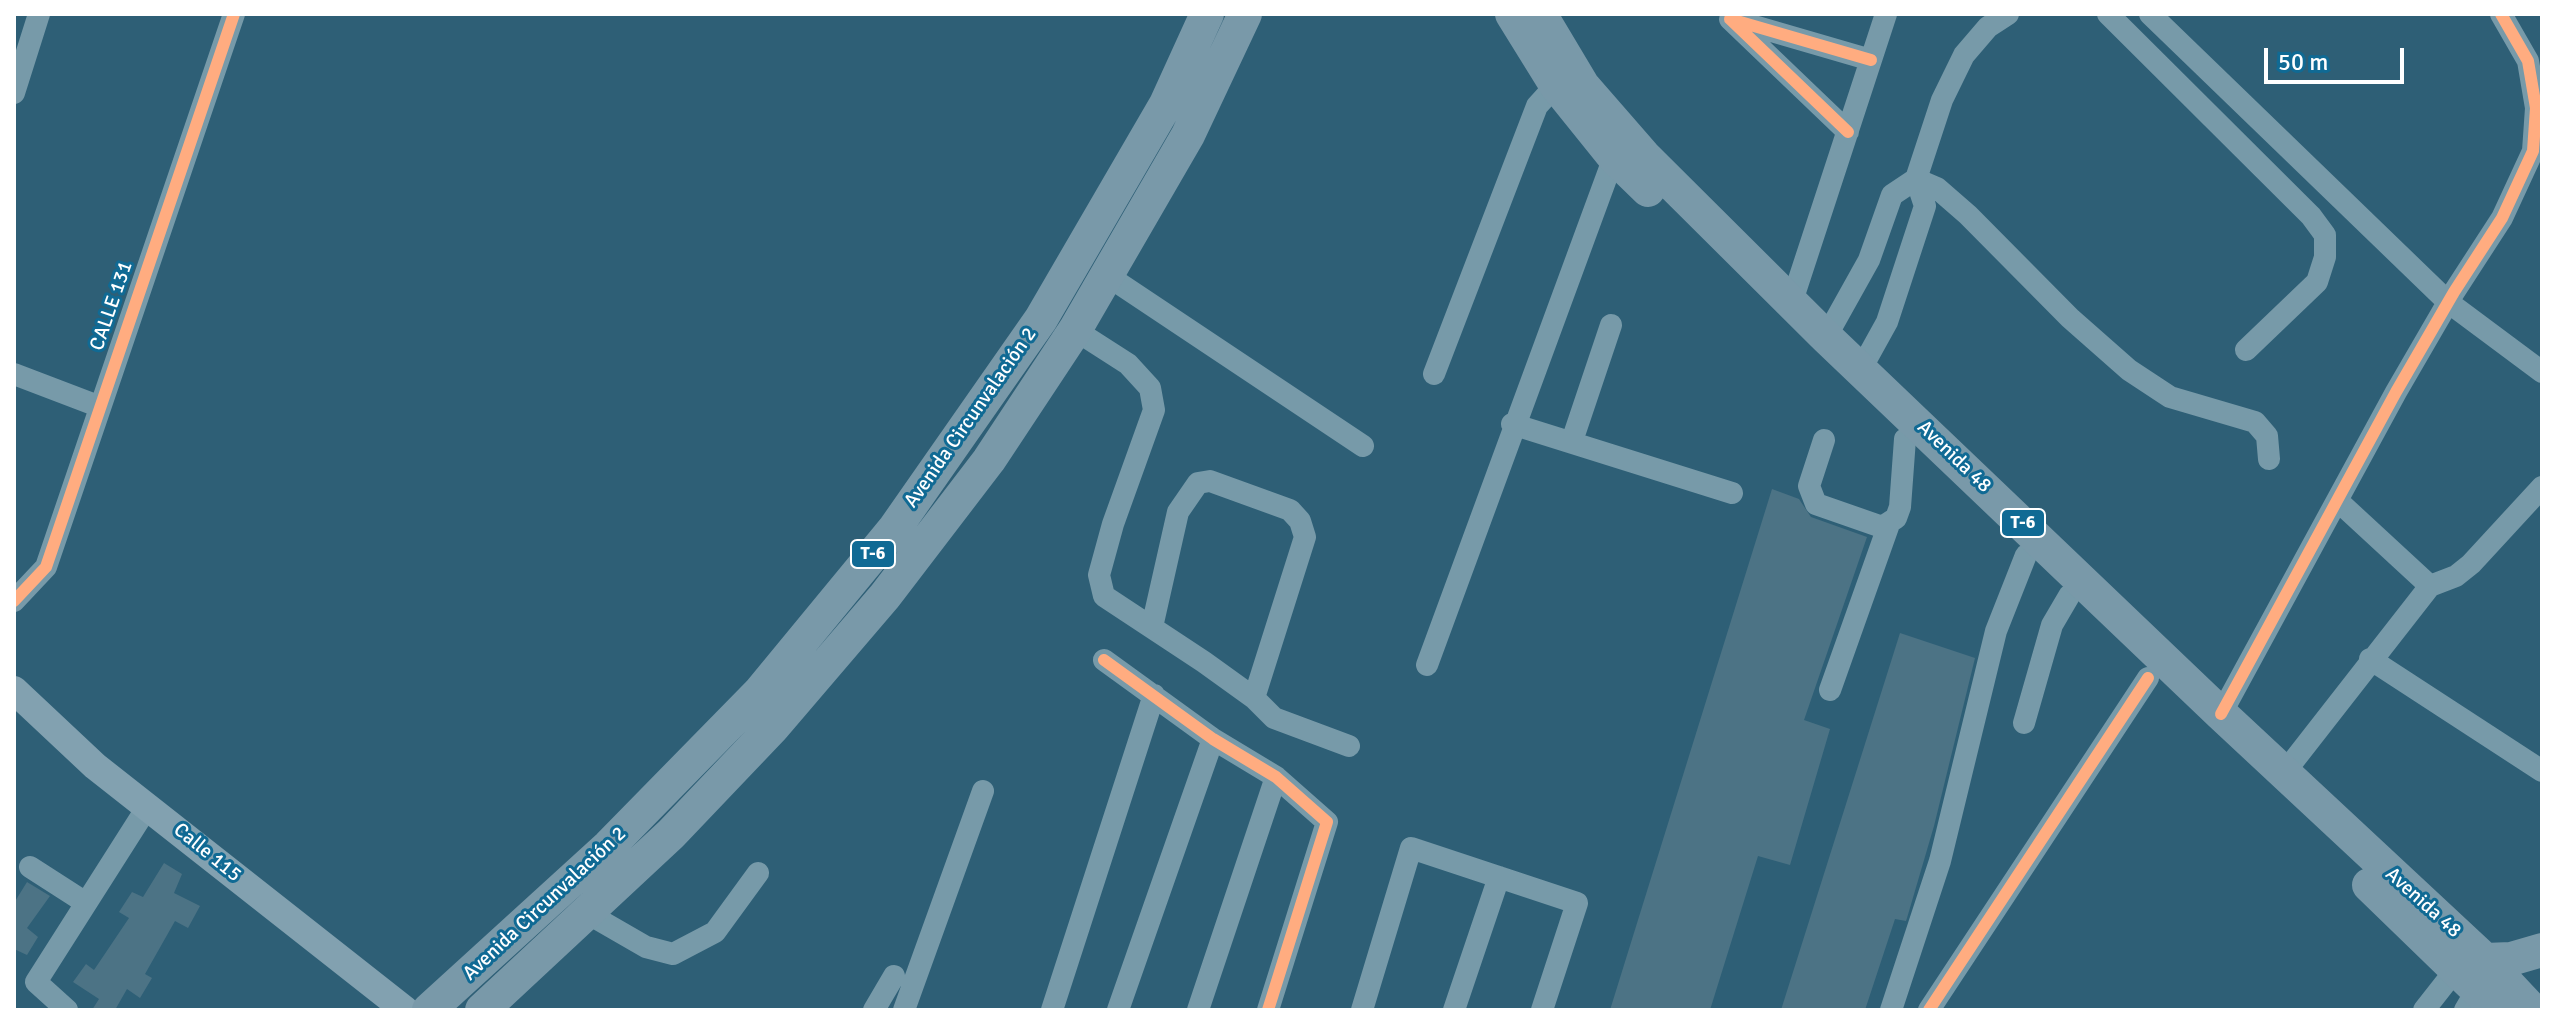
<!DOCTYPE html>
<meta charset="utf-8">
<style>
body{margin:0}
#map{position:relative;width:2556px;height:1024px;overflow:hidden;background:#2e5f76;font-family:Signika,sans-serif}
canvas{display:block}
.frame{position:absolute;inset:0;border:16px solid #fff;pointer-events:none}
.scale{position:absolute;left:2264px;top:48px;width:140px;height:36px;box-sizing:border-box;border:4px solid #fff;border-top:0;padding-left:10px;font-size:24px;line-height:28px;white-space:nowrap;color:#fff;-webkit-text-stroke:6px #106a94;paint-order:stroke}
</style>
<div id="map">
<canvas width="2556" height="1024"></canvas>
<div class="frame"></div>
<div class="scale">50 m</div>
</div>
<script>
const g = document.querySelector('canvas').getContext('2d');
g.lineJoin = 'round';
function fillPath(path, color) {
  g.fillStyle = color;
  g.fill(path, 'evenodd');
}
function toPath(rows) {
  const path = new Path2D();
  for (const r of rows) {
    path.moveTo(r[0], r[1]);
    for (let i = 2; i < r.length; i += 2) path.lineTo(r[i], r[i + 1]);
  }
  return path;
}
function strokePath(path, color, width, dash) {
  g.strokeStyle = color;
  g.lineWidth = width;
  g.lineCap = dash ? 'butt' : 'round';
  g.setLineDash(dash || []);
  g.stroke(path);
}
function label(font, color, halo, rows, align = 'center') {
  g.font = font + ' Signika,sans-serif';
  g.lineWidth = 6;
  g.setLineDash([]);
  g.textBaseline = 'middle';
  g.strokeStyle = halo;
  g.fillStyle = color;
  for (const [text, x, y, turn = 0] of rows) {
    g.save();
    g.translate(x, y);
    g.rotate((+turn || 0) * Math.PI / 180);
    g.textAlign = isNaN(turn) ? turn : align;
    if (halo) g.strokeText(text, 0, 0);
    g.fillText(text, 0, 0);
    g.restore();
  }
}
fillPath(toPath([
 [1772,489,1799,499,1811,517,1867,537,1804,720,1830,729,1790,865,1758,856,1710,1010,1610,1010],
 [1900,633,1975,658,1934,826,1907,918,1906,921,1895,919,1865,1010,1781,1010],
 [164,863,182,874,174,893,200,906,188,928,175,921,145,974,152,978,140,998,127,989,115,1010,92,1010,99,999,73,982,86,964,94,970,129,918,119,912,132,892,143,897],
 [27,882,50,896,27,928,38,937,27,955,14,949,14,903]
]), '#4c7385');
strokePath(toPath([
 [2108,14,2311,216,2325,235,2325,257,2317,282,2246,350],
 [2150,14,2448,302,2542,372],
 [14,93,39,14],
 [1848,132,1730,19,1871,60],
 [1916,179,1937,188,1968,215,2070,318,2129,370,2170,397,2255,422,2267,436,2269,459],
 [1108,276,1363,446],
 [1792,301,1886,14],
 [1075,330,1128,364,1150,388,1154,410,1113,524,1099,575,1104,596,1204,662,1254,698,1274,718,1349,746],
 [1826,337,1869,260,1892,195,1916,179,1942,100,1964,55,1988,27,2008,14],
 [1861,369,1887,322,1925,206,1916,179],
 [14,374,98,406],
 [1434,374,1537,106,1556,85],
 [1512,424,1732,493],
 [1824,440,1809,486,1816,504,1882,527,1896,518,1900,507,1905,439],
 [1572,441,1611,325],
 [2339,502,2430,586],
 [14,601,46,567,234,14],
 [1152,627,1178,512,1198,483,1210,481,1290,510,1300,521,1305,537,1254,698],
 [2370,659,2542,771],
 [1104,660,1213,739,1276,777,1327,822,1268,1010],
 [1427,665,1614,157],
 [1830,690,1889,524],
 [2221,714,2396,392,2454,292,2502,218,2533,151,2536,108,2528,61,2501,14],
 [2024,723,2052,625,2069,596],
 [2284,773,2430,586,2456,576,2471,564,2542,487],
 [30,867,86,903],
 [587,913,646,947,673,954,715,932,758,873],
 [67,1010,36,982,148,806],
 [874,1010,894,976],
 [904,1010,983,791],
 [1052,1010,1154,695],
 [1118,1010,1213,739],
 [1198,1010,1276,777],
 [1362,1010,1411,848,1577,903,1542,1010],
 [1454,1010,1499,877],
 [1891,1010,1940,861,1996,631,2026,555],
 [1929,1010,2148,678],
 [2424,1010,2457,968],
 [2465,1010,2478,988]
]), '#779aa9', 22);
strokePath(toPath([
 [14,690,95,766,405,1010]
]), '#82a1b0', 28);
strokePath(toPath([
 [1512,14,1556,85,1614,157,1648,190],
 [1540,14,1583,86,1644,156,1826,337,2221,714,2485,960,2532,1010],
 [2369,885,2498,1010],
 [2485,960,2511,959,2542,950],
 [429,1010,609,846,759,693,895,528,1041,319,1166,104,1207,14],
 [482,1010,671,834,773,727,885,596,989,460,1075,330,1188,135,1245,14]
]), '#7999a9', 34);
strokePath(toPath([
 [1848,132,1730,19,1871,60],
 [14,601,46,567,234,14],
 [1104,660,1213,739,1276,777,1327,822,1268,1010],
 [2221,714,2396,392,2454,292,2502,218,2533,151,2536,108,2528,61,2501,14],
 [1929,1010,2148,678]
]), '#ffac80', 12);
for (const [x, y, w] of [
 [2023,523,44],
 [873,554,44]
]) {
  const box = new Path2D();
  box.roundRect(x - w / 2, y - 14, w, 28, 6);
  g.fillStyle = '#106a94';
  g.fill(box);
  strokePath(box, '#fff', 2);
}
label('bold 18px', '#fff', null, [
 ["T-6",2023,523],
 ["T-6",873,554]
]);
label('20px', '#fff', '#106a94', [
 ["CALLE 131",112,306,-71],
 ["Avenida Circunvalación 2",971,418,-55],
 ["Avenida 48",1954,457,44],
 ["Calle 115",207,853,39],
 ["Avenida 48",2423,903,42],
 ["Avenida Circunvalación 2",545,904,-43]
]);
</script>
